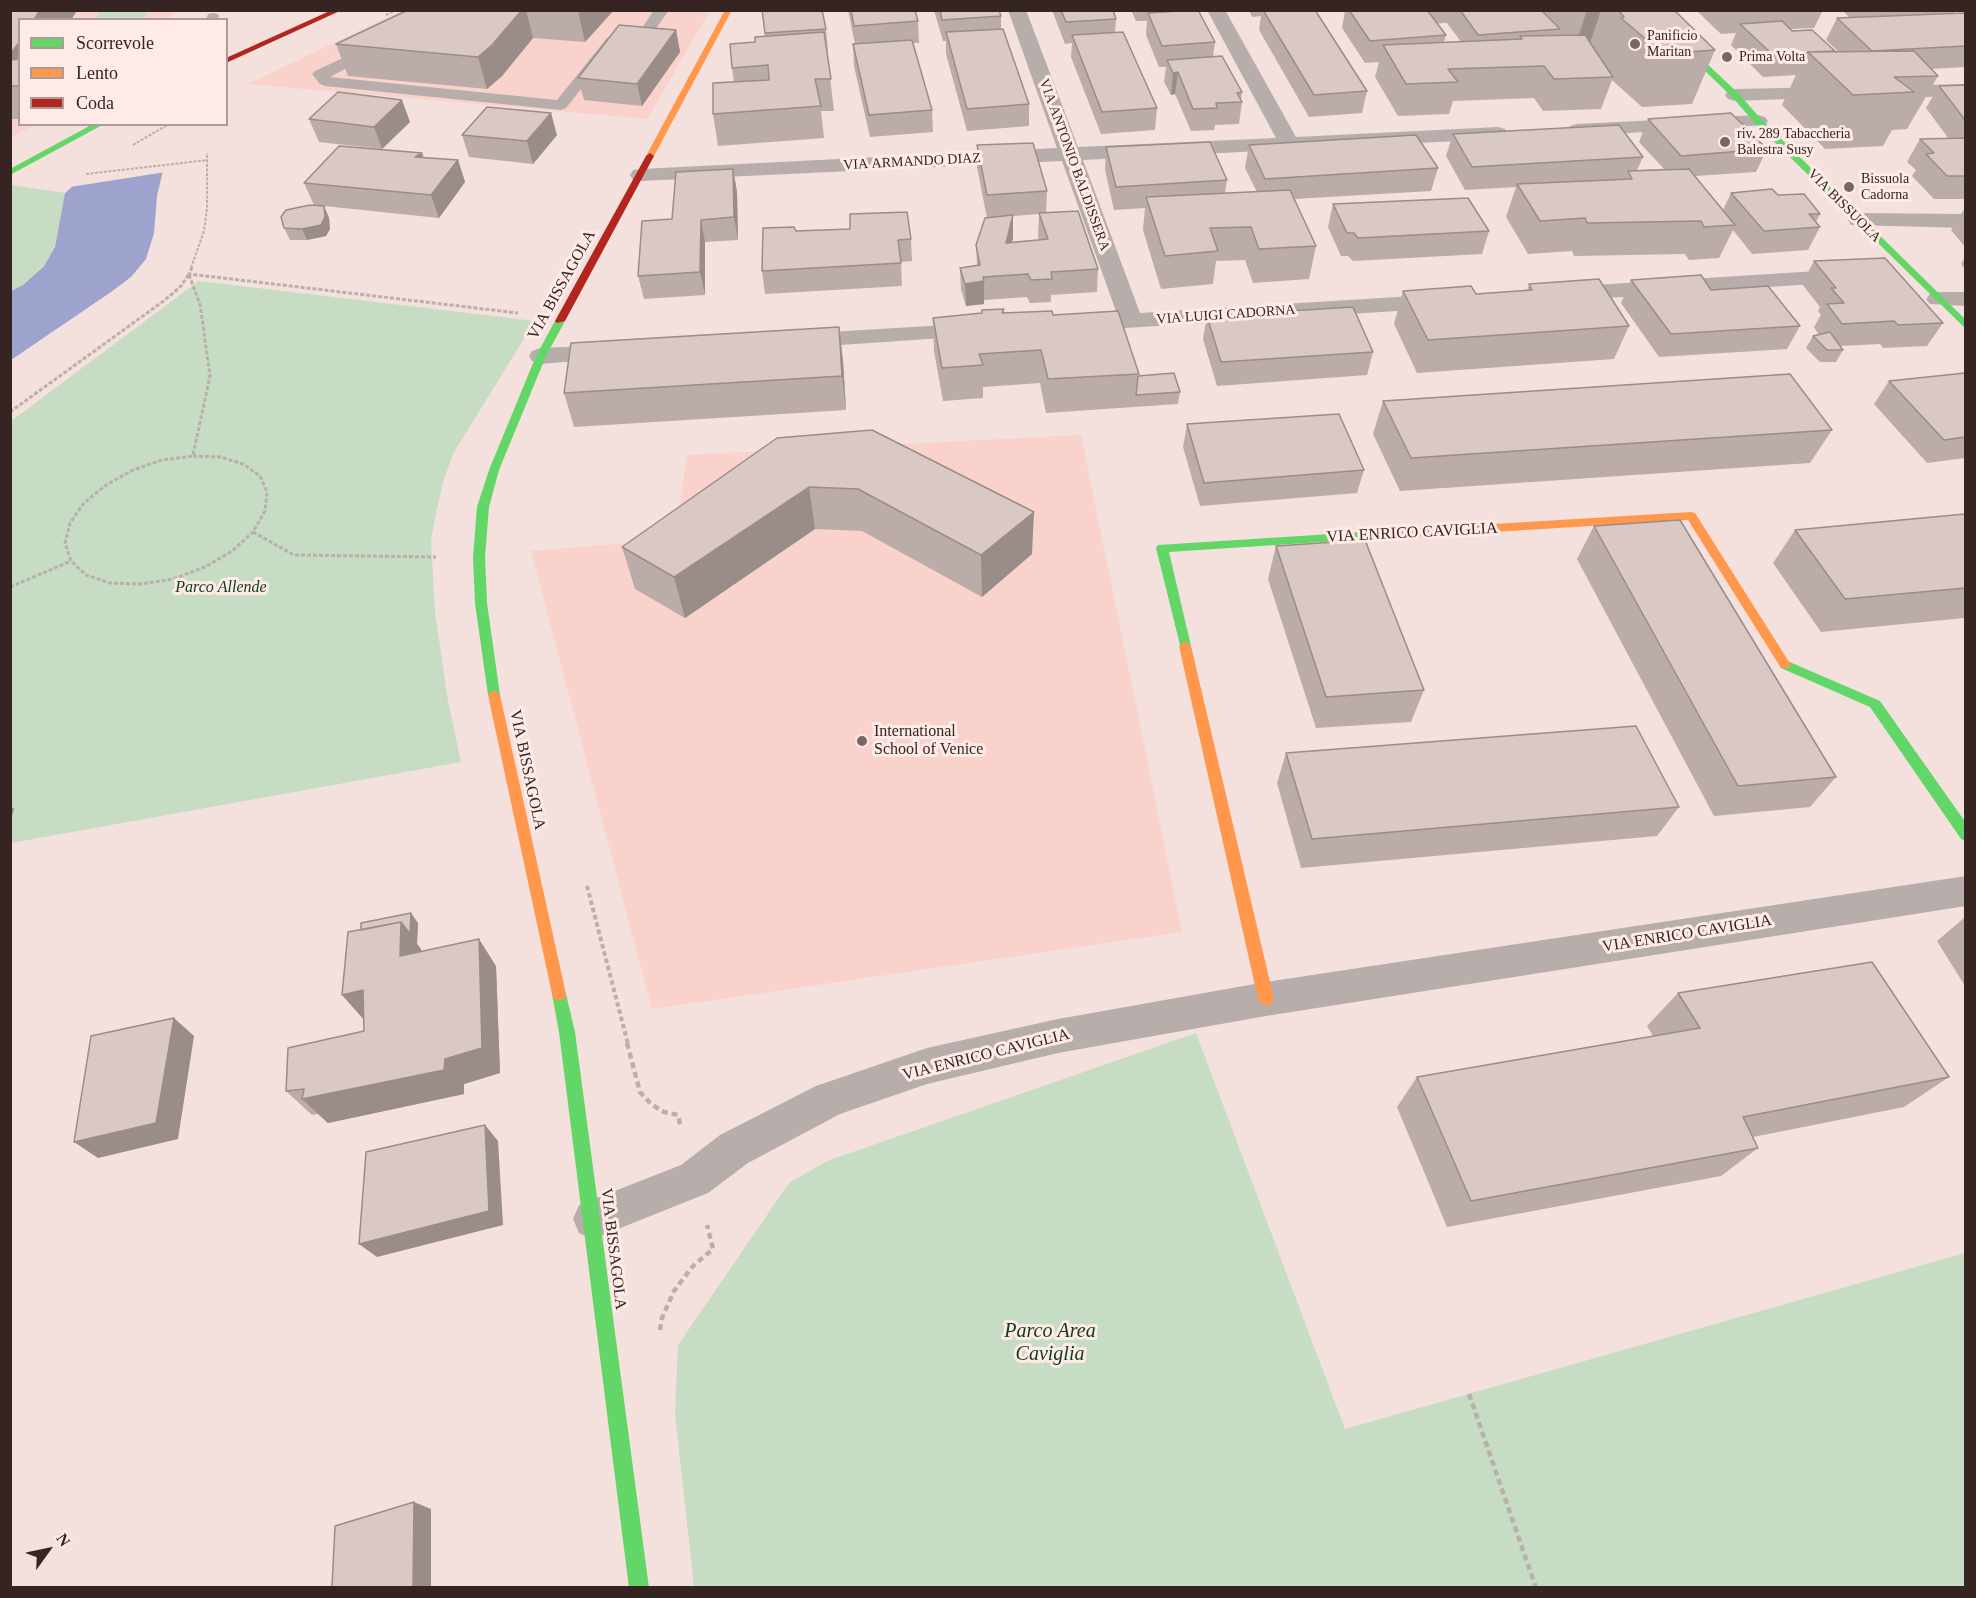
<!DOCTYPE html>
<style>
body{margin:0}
#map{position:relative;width:1976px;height:1598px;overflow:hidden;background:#f4e0dc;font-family:"Times New Roman",serif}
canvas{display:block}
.frame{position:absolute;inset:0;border:12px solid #352421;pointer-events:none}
.legend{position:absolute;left:18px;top:18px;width:210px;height:108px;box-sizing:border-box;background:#feebe8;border:2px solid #ae9b98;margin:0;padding:8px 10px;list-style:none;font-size:18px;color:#352421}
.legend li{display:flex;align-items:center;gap:12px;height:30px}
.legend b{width:30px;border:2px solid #ae9b98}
.north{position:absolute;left:18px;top:1520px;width:60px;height:60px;-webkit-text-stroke:4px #feebe8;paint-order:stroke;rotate:57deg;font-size:16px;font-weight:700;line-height:24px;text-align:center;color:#352421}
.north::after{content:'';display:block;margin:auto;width:21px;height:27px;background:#352421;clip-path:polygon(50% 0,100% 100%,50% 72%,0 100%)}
</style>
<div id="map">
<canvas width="1976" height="1598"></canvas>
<div class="frame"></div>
<ul class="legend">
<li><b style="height:8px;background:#63d668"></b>Scorrevole</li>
<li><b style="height:8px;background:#ff974d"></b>Lento</li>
<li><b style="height:8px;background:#b3261e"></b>Coda</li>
</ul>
<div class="north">N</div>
</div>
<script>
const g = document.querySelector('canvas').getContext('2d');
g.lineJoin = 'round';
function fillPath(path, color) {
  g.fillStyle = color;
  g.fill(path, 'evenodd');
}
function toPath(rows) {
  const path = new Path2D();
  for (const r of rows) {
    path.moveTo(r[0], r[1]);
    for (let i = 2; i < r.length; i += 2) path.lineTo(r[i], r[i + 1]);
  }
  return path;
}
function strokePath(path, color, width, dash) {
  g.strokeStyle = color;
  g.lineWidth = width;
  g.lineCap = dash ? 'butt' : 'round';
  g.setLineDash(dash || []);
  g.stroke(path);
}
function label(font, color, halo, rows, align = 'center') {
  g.font = font + ' "Times New Roman",serif';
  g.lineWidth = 6;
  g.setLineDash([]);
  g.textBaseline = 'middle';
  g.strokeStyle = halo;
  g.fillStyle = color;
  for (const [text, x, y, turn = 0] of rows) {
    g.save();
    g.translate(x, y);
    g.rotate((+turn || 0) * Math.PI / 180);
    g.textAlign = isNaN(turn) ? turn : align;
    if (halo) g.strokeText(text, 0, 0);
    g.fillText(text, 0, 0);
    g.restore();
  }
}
fillPath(toPath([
 [11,11,177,11,168,19,20,20,20,124,34,125,11,137],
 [400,11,710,11,647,119,248,84],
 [1081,435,1182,932,652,1009,531,551,675,539,687,455]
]), '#f9d2cb');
fillPath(toPath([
 [100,11,100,10,148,11,144,19,95,19],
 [11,185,65,193,55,247,44,265,23,285,11,291],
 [199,281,535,321,454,452,443,482,436,513,431,541,435,612,448,701,461,762,11,843,11,421],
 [1196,1033,1345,1429,1965,1253,1965,1587,694,1587,675,1413,678,1345,789,1183,827,1161]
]), '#c6ddc3');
fillPath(toPath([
 [172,132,157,196,154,233,146,259,131,277,111,292,11,360,11,291,23,285,44,266,55,247,65,193,71,188,71,158]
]), '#9da3cc');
fillPath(toPath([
 [253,10,227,44,226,20,168,19,176,11],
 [179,124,166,172,70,187,70,158,86,125]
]), '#f4e0dc');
strokePath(toPath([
 [386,15,396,10],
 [133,145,169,124],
 [86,174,208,160],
 [191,268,204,231,207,208,207,153]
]), '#b9afac', 2, [3, 1.5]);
strokePath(toPath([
 [192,267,189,274,518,313],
 [189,275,200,304,210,376,193,455],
 [10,412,165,300,181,286,189,274],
 [193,456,221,457,243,464,260,476,267,492,265,511,253,532,232,551,205,567,173,579,140,584,110,583,86,575,71,561,65,543,70,523,84,503,106,485,133,470,162,460,193,456],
 [253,532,294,555,436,557],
 [10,587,71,561]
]), '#b9afac', 3, [4, 2]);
strokePath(toPath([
 [587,886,628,1044]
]), '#b9afac', 4, [4.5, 3]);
strokePath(toPath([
 [627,1043,640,1092,651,1104,664,1112,678,1115,681,1128],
 [660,1330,662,1318,674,1291,693,1266,713,1249,707,1225],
 [1469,1394,1536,1588]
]), '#b9afac', 4.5, [6, 4]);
fillPath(toPath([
 [654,10,669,10,652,34,617,44,566,108,561,110,325,86,320,84,312,74,315,71,375,43,382,47,380,50,330,77,557,100,607,38,642,28,654,10],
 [213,13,218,14,220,20,206,20,208,14,213,13]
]), '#b7aeac');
fillPath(toPath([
 [1008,10,1026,10,1078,147,1276,138,1207,10,1225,10,1296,137,1498,127,1505,129,1508,133,1505,137,1498,139,1083,160,1140,313,1445,294,1453,296,1457,301,1453,306,1445,308,1077,331,1068,329,1065,324,1068,319,1117,314,1062,161,641,181,633,180,630,175,633,170,641,169,1057,148,1008,10],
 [1463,10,1565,10,1556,15,1417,25,1410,23,1408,19,1410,15,1417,13,1463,10],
 [1966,84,1966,96,1883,98,1876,96,1873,92,1876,88,1883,86,1966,84],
 [1832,87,1839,89,1842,93,1839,97,1735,101,1728,99,1725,95,1728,91,1735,89,1832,87],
 [1758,115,1765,117,1768,121,1765,125,1577,136,1570,134,1567,130,1570,126,1577,124,1758,115],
 [1859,213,1966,214,1966,228,1851,225,1848,220,1851,215,1859,213],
 [1849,269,1857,271,1861,276,1857,281,1563,301,1555,299,1551,294,1555,289,1563,287,1849,269],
 [1938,292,1966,292,1966,306,1930,304,1926,299,1930,294,1938,292],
 [978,323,987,325,990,330,987,335,796,348,787,346,784,341,787,336,796,334,978,323],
 [613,345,622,347,625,352,622,357,541,364,532,361,529,356,532,351,541,348,613,345],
 [1966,876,1966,906,1266,1016,1058,1053,927,1084,840,1114,748,1163,708,1193,593,1239,579,1233,573,1219,579,1205,681,1165,720,1135,816,1086,927,1048,1058,1019,1266,982,1966,876]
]), '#b7aeac');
fillPath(toPath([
 [1642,10,1650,10,1738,93,1761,119,1966,320,1966,329,1755,123,1732,97,1642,10],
 [93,124,104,124,10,175,10,169,93,124],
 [560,318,565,321,546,356,499,470,489,507,485,557,487,603,500,695,494,700,488,695,475,603,473,557,477,507,489,470,536,356,555,321,560,318],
 [1363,532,1369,536,1367,539,1169,552,1191,646,1185,651,1181,649,1156,548,1158,545,1363,532],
 [1785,660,1880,701,1966,823,1966,841,1961,839,1870,707,1781,668,1779,665,1781,662,1785,660],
 [559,987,564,989,566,994,575,1032,649,1588,629,1588,559,1032,552,994,554,989,559,987]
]), '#63d668');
fillPath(toPath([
 [725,10,732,10,654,156,647,158,646,156,725,10],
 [1691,512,1695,513,1789,662,1791,665,1789,668,1781,668,1688,520,1363,540,1357,536,1363,532,1691,512],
 [1185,641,1191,646,1274,999,1271,1004,1266,1006,1261,1004,1258,999,1179,646,1185,641],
 [494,690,500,695,566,994,564,999,559,1001,554,999,552,994,488,695,494,690]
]), '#ff974d');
fillPath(toPath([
 [332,10,342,10,226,63,226,58,332,10],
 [650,153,654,156,565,321,557,323,555,321,646,156,650,153]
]), '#b3261e');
fillPath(toPath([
 [10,10,77,10,71,20,20,20,20,119,10,119],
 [408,10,614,10,585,42,533,38,502,76,487,89,348,76,336,44],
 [762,10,826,29,828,51,827,51,834,111,821,111,824,138,718,146,713,114,734,82,732,68,755,42,765,37],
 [848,10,915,10,918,21,919,43,913,43,932,110,933,132,870,137,854,66,853,44,855,44],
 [934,10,999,10,1001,16,1001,29,1029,104,1029,126,967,131,946,54,946,41,943,41],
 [1052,10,1113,10,1116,19,1115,32,1157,108,1155,130,1101,134,1071,57,1072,43,1065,44],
 [1131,10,1198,10,1215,42,1213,57,1242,92,1241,100,1242,102,1239,124,1215,125,1214,130,1191,131,1175,94,1171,95,1164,82,1166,67,1159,67,1146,35,1147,21,1136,21],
 [1249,10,1315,10,1367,91,1362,113,1309,117,1259,30,1261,16,1252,17],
 [1332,10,1427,10,1446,35,1444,42,1461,42,1447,23,1451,10,1541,10,1550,19,1548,16,1550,10,1674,10,1715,50,1692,104,1642,107,1612,80,1601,109,1543,111,1534,98,1453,101,1449,114,1398,116,1375,77,1379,62,1365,63,1342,28,1345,11,1333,11],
 [1696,10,1823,10,1814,28,1791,29,1835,51,1839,52,1826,40,1837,18,1850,18,1842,10,1956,10,1954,14,1965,13,1965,67,1931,69,1938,76,1907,129,1892,130,1883,146,1825,149,1782,105,1796,75,1763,77,1731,45,1736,33,1721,34],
 [676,30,680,52,642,106,584,100,578,78],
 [1965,85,1965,199,1934,199,1912,176,1916,170,1907,162,1920,139,1949,139,1926,108,1939,86],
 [309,119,410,122,382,149,319,142],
 [1648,119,1767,149,1756,172,1695,176,1723,210,1731,193,1778,195,1820,214,1816,222,1820,227,1808,250,1752,254,1733,230,1719,258,1689,260,1685,254,1574,256,1572,251,1528,254,1506,217,1516,187,1465,190,1446,156,1453,134,1643,157,1637,170,1664,169,1639,142],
 [462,135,557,135,533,164,469,157],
 [977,145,1047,191,1046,213,1098,269,1097,292,1051,295,1051,302,1030,303,1027,297,984,300,984,304,966,306,961,290,960,268,977,266,976,245,987,218,977,167],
 [1039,214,1038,236,1039,240,1012,242,1013,238,1013,216],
 [1249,145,1438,168,1431,191,1294,199,1316,246,1309,279,1253,283,1245,260,1216,261,1213,284,1161,289,1143,230,1145,208,1114,210,1105,170,1106,147,1227,180,1225,193,1257,192,1245,168],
 [423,158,458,160,465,182,439,218,324,206,329,218,330,229,326,236,307,240,290,240,284,228,314,205,304,183],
 [733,169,737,192,738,240,705,242,705,295,644,299,638,276,672,219],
 [1333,204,1489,231,1482,254,1353,261,1348,256,1341,256,1328,227],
 [1965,208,1965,247,1951,230],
 [796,231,911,239,912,261,901,262,902,286,765,294,762,271],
 [1965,257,1965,269,1961,264],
 [1814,261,1943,323,1927,346,1883,348,1880,344,1840,346,1843,350,1836,362,1820,362,1806,348,1813,336,1819,335,1814,327,1821,315,1818,311,1820,307,1802,284],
 [1631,280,1711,290,1800,326,1787,349,1659,357,1621,303],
 [1529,284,1629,326,1614,359,1417,373,1394,324,1403,291,1476,294,1527,291],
 [1004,309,1004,313,1053,315,1139,374,1138,376,1180,392,1178,404,1046,413,1040,383,983,387,983,398,943,401,934,351,933,318,982,313],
 [1207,316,1373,352,1367,375,1217,386,1203,339],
 [839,327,843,361,846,410,574,427,564,393],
 [1965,373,1965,458,1927,463,1874,404,1889,381],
 [1383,401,1832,430,1810,463,1400,491,1373,434],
 [1187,424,1364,470,1357,493,1200,506,1183,447],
 [777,438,1032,554,982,597,862,531,815,529,685,618,635,589,622,547],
 [1965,514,1965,618,1821,632,1773,563,1795,530],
 [1594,526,1836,777,1810,807,1714,816,1577,559],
 [1276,546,1424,690,1411,722,1316,728,1268,579],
 [1286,753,1679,807,1657,836,1301,868,1277,783],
 [1965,917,1965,986,1937,941],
 [418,923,417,944,421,949,421,951,496,966,500,1073,464,1084,464,1094,328,1123,318,1114,312,1115,286,1091,364,1031,361,930],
 [1678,993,1949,1077,1904,1107,1753,1137,1758,1148,1721,1176,1447,1227,1397,1107,1417,1077,1653,1036,1647,1026]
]), '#bbaca9');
fillPath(toPath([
 [40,10,77,10,71,20,34,20],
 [522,10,526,10,533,38,502,76,487,89,478,57],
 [579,10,614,10,585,42,578,11],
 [1587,10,1601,10,1588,49,1574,50],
 [676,30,680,52,642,106,637,84],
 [20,41,20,81,10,66,10,55],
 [1178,72,1175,94,1171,95,1173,73],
 [402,100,410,122,382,149,374,127],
 [551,113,557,135,533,164,527,141],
 [422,153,430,175,415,157],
 [458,160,465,182,439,218,431,195],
 [733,169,737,192,738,240,734,217],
 [324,206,329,218,330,229,326,236,307,240,302,229],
 [1013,215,1013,238,1006,266,1006,243],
 [701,220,705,242,705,295,700,272],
 [984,281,984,304,966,306,965,284],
 [839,327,843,361,846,410,842,376],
 [809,487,815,529,685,618,674,577],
 [1034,512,1032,554,982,597,981,555],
 [10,805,14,809,10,823],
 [411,913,418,923,417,944,421,949,420,983,400,956,401,922],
 [479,939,496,966,500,1073,464,1084,464,1094,328,1123,302,1099,445,1059],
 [363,990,365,1021,342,995],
 [174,1018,194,1036,178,1139,98,1158,74,1142],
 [485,1125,498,1141,503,1225,377,1257,359,1244],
 [414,1502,431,1509,431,1587,413,1587]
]), '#998c89');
const building = toPath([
 [10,10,40,10,34,20,20,20,20,41,10,55,10,10],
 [408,10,522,10,492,45,478,57,336,44,408,10],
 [762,10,822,10,826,29,765,33,762,10],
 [851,10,915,10,918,21,854,26,851,10],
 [940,10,999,10,1001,16,942,20,940,10],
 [1061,10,1113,10,1116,19,1066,22,1061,10],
 [1193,10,1198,10,1215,42,1162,46,1148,13,1193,10],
 [1263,10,1315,10,1367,91,1314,95,1263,10],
 [1349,10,1427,10,1446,35,1370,41,1349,10],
 [1460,10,1541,10,1560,29,1478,35,1460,10],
 [1618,10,1674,10,1715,50,1663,54,1621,18,1624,17,1618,10],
 [1965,13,1965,46,1872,51,1837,18,1965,13],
 [1782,21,1792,31,1812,30,1835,51,1808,52,1807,53,1773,55,1740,24,1782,21],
 [619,25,676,30,637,84,578,78,619,25],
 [1003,29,1029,104,967,109,946,32,1003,29],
 [824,32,831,79,815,79,821,106,713,114,713,83,769,80,768,65,732,68,730,44,755,42,755,37,824,32],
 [1123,32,1157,108,1102,112,1072,35,1123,32],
 [1585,35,1613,77,1554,79,1544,66,1448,69,1458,82,1406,84,1383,45,1522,39,1520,36,1585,35],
 [912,40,932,110,869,115,853,44,912,40],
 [1914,51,1938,76,1894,77,1914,92,1853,95,1808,52,1914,51],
 [1222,56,1242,92,1237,93,1242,102,1216,103,1217,108,1193,109,1178,72,1173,73,1167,60,1222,56],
 [20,59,20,86,10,86,10,60,20,59],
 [1965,85,1965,120,1939,86,1965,85],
 [338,92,402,100,374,127,309,119,338,92],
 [487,107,551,113,527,141,462,135,487,107],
 [1731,113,1767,149,1681,156,1648,119,1731,113],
 [1619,125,1643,157,1472,167,1453,134,1619,125],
 [1416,135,1438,168,1265,179,1249,145,1416,135],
 [1965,138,1965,176,1947,176,1926,154,1934,153,1920,139,1965,138],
 [1210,142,1227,180,1116,187,1106,147,1210,142],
 [1033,143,1047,191,987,195,977,145,1033,143],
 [339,146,422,153,415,157,458,160,431,195,304,183,339,146],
 [733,169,734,217,701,220,700,272,638,276,642,221,672,219,676,172,733,169],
 [1689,169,1735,225,1704,227,1701,221,1587,223,1585,218,1540,221,1517,184,1632,179,1628,171,1689,169],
 [1772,189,1778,195,1804,194,1820,214,1809,214,1820,227,1764,231,1731,193,1772,189],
 [1290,190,1316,246,1259,249,1251,227,1210,228,1218,251,1165,256,1146,197,1290,190],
 [1468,198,1489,231,1358,238,1354,233,1347,233,1333,204,1468,198],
 [310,205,324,206,325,217,321,225,302,229,284,228,281,217,286,210,310,205],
 [1078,211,1098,269,1051,272,1052,279,1031,280,1028,274,983,277,984,281,965,284,960,268,980,265,976,245,985,218,1013,215,1006,243,1048,239,1039,213,1078,211],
 [907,212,911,239,898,240,901,263,762,271,763,228,794,227,796,231,850,229,850,214,907,212],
 [1885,258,1943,323,1898,325,1894,321,1842,324,1827,304,1844,303,1831,288,1836,288,1814,261,1885,258],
 [1701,275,1711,290,1768,286,1800,326,1671,334,1631,280,1701,275],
 [1599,279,1629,326,1428,340,1403,291,1471,286,1476,294,1532,290,1529,284,1599,279],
 [1353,307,1373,352,1221,362,1207,316,1353,307],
 [1004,309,1002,313,1052,311,1053,315,1118,311,1139,374,1048,379,1041,350,979,354,983,365,942,368,933,318,982,313,982,310,1004,309],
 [839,327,842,376,564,393,571,343,839,327],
 [1830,332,1843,350,1827,350,1813,336,1830,332],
 [1174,373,1180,392,1136,395,1138,376,1174,373],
 [1965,373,1965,437,1944,440,1889,381,1965,373],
 [1790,374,1832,430,1411,458,1383,401,1790,374],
 [1339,414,1364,470,1204,483,1187,424,1339,414],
 [872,430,1034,512,981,555,858,489,809,487,674,577,622,547,777,438,872,430],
 [1965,514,1965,588,1845,599,1795,530,1965,514],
 [1680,520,1836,777,1738,786,1594,526,1680,520],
 [1365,540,1424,690,1326,697,1276,546,1365,540],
 [1636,726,1679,807,1312,839,1286,753,1636,726],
 [411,913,410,934,401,922,361,930,361,923,411,913],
 [401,922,400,956,479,939,482,1048,445,1059,444,1070,302,1099,304,1089,286,1091,288,1048,364,1031,363,990,342,995,348,932,401,922],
 [1872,962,1949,1077,1743,1117,1758,1148,1471,1201,1417,1077,1700,1028,1678,993,1872,962],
 [174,1018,156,1123,74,1142,91,1036,174,1018],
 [485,1125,489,1211,359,1244,366,1152,485,1125],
 [414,1502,413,1587,332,1587,335,1526,414,1502]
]);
fillPath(building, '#dac8c4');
strokePath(building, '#998c89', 1.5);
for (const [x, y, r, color] of [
 [1635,44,6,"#786662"],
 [1727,57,6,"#786662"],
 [1725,142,6,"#786662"],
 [1849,187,6,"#786662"],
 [862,741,6,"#786662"]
]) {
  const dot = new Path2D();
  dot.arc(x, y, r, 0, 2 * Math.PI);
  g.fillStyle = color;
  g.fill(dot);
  strokePath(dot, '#feebe8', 2);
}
label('14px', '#352421', '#feebe8', [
 ["Panificio",1647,36],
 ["Maritan",1647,52],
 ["Prima Volta",1739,57],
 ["riv. 289 Tabaccheria",1737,134],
 ["Balestra Susy",1737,150],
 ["Bissuola",1861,179],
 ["Cadorna",1861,195]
], 'left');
label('14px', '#352421', '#feebe8', [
 ["VIA ARMANDO DIAZ",912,162,-3],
 ["VIA ANTONIO BALDISSERA",1074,165,70],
 ["VIA BISSUOLA",1844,206,45],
 ["VIA LUIGI CADORNA",1226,315,-4]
]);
label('16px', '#352421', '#feebe8', [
 ["VIA BISSAGOLA",562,285,-61],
 ["VIA ENRICO CAVIGLIA",1412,533,-3],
 ["VIA BISSAGOLA",527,770,78],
 ["VIA ENRICO CAVIGLIA",1687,934,-9],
 ["VIA ENRICO CAVIGLIA",986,1055,-14],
 ["VIA BISSAGOLA",613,1249,83]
]);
label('italic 16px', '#0c3a1c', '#feebe8', [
 ["Parco Allende",221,588]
]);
label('16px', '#352421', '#feebe8', [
 ["International",874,732],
 ["School of Venice",874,750]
], 'left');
label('italic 20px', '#0c3a1c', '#feebe8', [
 ["Parco Area",1050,1332],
 ["Caviglia",1050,1355]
]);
</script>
